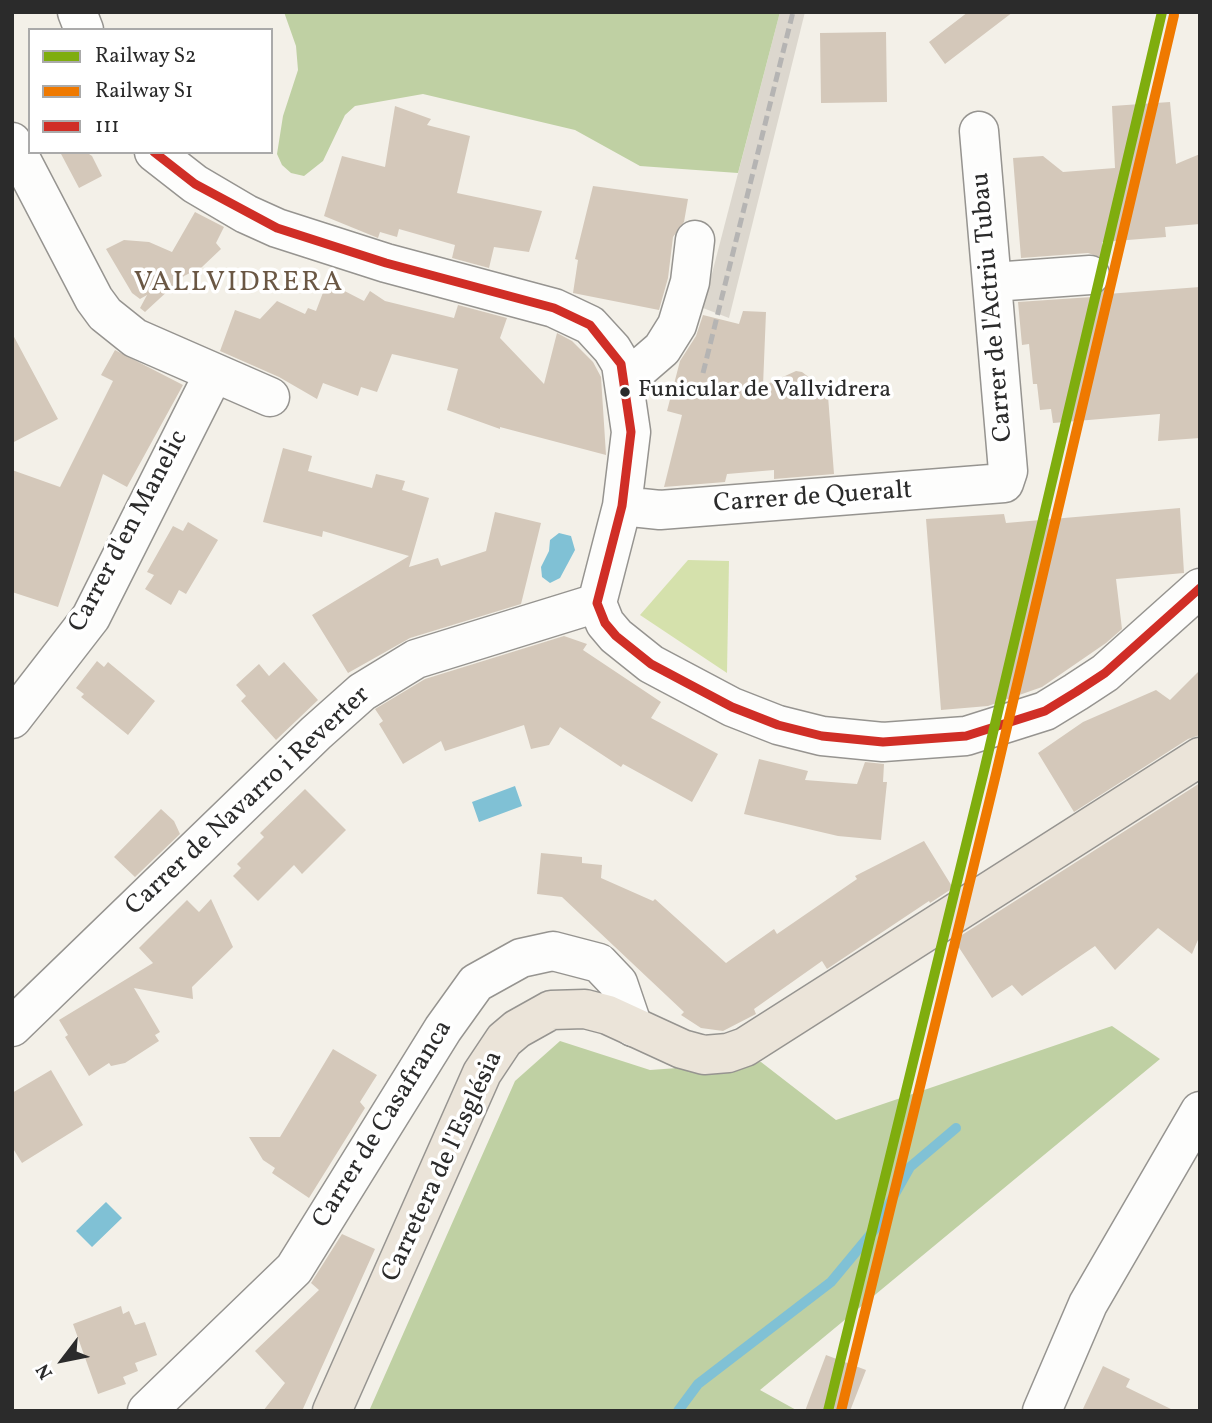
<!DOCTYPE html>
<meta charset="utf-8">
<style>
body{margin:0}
#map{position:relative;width:1212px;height:1423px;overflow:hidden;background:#f3f0e8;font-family:Vollkorn,serif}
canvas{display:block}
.frame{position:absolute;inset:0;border:14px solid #2b2b2b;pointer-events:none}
.legend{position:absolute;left:28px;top:28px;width:245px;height:126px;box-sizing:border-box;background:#fff;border:2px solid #aaa;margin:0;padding:9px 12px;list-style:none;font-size:21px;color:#2b2b2b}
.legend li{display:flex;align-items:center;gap:14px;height:35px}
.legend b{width:35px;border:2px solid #aaa}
.north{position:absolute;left:28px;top:1325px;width:70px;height:70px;-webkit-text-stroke:5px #fff;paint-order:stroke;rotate:238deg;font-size:19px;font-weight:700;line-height:28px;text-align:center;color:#2b2b2b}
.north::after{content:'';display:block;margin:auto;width:24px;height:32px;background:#2b2b2b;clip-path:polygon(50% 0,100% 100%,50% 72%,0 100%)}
</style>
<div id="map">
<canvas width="1212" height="1423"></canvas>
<div class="frame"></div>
<ul class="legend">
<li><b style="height:9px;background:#7fad0e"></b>Railway S2</li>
<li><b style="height:9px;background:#ef7900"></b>Railway S1</li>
<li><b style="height:9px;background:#d02e26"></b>111</li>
</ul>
<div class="north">N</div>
</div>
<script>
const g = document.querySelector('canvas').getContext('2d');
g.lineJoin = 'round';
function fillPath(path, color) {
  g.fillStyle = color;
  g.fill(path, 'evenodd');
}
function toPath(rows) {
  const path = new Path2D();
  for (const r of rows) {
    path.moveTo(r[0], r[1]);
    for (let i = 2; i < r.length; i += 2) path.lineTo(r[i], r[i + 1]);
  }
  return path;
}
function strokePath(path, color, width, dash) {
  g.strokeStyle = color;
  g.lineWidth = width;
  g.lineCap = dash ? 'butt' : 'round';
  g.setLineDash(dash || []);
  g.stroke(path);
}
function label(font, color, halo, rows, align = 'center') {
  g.font = font + ' Vollkorn,serif';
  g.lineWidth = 7;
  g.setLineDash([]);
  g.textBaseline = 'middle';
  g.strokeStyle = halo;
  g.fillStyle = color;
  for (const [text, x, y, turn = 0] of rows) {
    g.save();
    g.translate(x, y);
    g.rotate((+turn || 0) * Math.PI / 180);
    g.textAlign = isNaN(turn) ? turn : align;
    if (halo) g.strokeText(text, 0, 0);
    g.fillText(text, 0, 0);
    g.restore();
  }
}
fillPath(toPath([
 [780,12,805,12,729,318,703,308]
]), '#dcd7ce');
fillPath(toPath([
 [688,560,729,561,727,673,640,615]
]), '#d5e1ac');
fillPath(toPath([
 [284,12,780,12,738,173,640,166,575,130,423,94,355,106,345,115,323,161,304,176,291,173,282,165,277,154,283,116,298,70,296,46],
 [1112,1026,1160,1059,760,1390,798,1411,369,1411,515,1081,560,1041,650,1070,761,1062,836,1120]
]), '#bfd0a3');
fillPath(toPath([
 [559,533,571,536,575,550,560,578,550,583,542,577,541,567,549,551,550,540],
 [515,786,522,806,479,822,472,802],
 [106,1202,122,1218,92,1247,76,1231]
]), '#80c1d5');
strokePath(toPath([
 [678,1411,698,1384,831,1282,875,1229,910,1167,956,1128]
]), '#80c1d5', 10);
fillPath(toPath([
 [968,12,1013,12,945,64,929,42],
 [886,32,887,102,821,103,820,33],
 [1170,102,1176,164,1200,154,1200,224,1165,227,1166,237,1102,242,1103,258,1088,253,1021,258,1013,158,1043,156,1063,172,1115,168,1112,106],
 [395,106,431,119,427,125,470,136,457,193,542,211,529,252,494,247,489,268,452,258,455,245,399,229,397,237,380,232,378,238,324,216,342,156,385,167],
 [60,152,86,152,92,156,102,176,79,188],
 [593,186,688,199,684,222,673,237,668,278,659,310,573,293,578,260,575,259],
 [195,212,224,227,216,243,221,249,202,267,184,276,145,312,140,308,147,295,140,299,132,293,106,249,124,240,149,242,172,252],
 [327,282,364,301,370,291,385,301,454,318,458,305,507,318,500,338,544,384,557,333,572,341,593,362,601,377,606,455,500,427,500,429,447,410,458,369,392,354,377,392,361,387,358,396,323,383,317,399,279,377,220,351,235,310,260,319,277,301,305,314,308,308,316,311],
 [1200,287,1200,438,1158,441,1160,414,1053,423,1051,409,1040,410,1037,384,1033,384,1029,344,1022,345,1018,302,1092,297,1106,288,1107,294],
 [743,311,766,312,763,386,796,371,802,372,814,381,819,396,828,396,834,474,774,479,774,470,727,474,725,482,664,487,682,415,667,411,680,361,696,336,703,315,739,324],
 [12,333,58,419,12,443],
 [115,350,183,385,127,487,103,474,58,607,12,592,12,470,60,487,113,381,101,375],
 [283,448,312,456,308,471,372,488,376,474,405,481,402,490,429,498,409,567,438,558,441,566,486,551,495,512,541,523,521,604,410,638,348,673,312,615,409,556,323,531,322,537,263,522],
 [1180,508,1184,573,1116,579,1122,629,1106,643,1042,687,988,706,941,710,926,519,1004,514,1006,523],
 [188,522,218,540,186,594,179,590,171,605,145,589,154,575,147,572,173,526,183,531],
 [564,636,587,644,583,650,661,702,651,718,718,754,692,802,623,764,621,767,560,727,549,745,531,749,524,725,445,751,441,741,403,764,379,724,383,721,375,709,425,679],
 [97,661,104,667,108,662,155,701,128,735,81,697,84,694,76,688],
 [284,662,318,700,276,740,241,701,246,696,236,685,259,664,269,676],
 [1200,670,1200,735,1188,739,1074,812,1038,753,1083,722,1156,690,1170,700],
 [759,759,808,771,805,780,857,784,865,762,884,764,883,782,887,782,881,840,838,836,744,814],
 [1200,783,1200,935,1192,954,1158,928,1115,970,1095,946,1022,996,1012,985,992,998,954,940],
 [305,789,346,830,302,874,294,865,258,901,233,876,241,868,237,864,264,837,260,833],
 [161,809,174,821,180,834,135,877,114,857],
 [924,841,953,888,930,903,929,901,827,969,822,961,754,1009,756,1014,723,1031,701,1028,681,1015,684,1012,562,897,537,894,541,853,582,857,582,863,602,865,601,878,653,901,655,899,726,963,774,929,777,934,857,879,855,876],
 [211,899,233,947,192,987,193,999,134,988,160,1032,155,1035,159,1041,125,1063,111,1066,109,1063,89,1076,65,1037,68,1035,59,1020,153,963,139,948,187,900,199,912],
 [333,1049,377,1075,360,1102,365,1108,309,1198,272,1173,275,1168,263,1160,249,1137,280,1137],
 [51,1070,83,1125,22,1163,12,1147,12,1093],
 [342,1234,375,1249,302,1411,263,1411,285,1383,255,1351,319,1290,311,1283],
 [121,1306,123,1314,129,1311,135,1325,145,1322,157,1355,135,1363,138,1371,123,1377,126,1384,98,1394,73,1324],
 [826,1355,866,1370,850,1411,805,1411],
 [1103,1366,1130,1379,1126,1387,1175,1411,1082,1411]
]), '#d4c8ba');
const minor = toPath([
 [77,12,84,30],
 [12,142,94,299,105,314,135,338,270,397],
 [154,152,195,184,246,214,277,228,386,263,554,308,590,325,612,349,621,364,631,432,622,506,597,603,605,623,616,636,651,664,732,707,778,725,822,736,883,742,966,736,1045,711,1076,692,1105,673,1200,588],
 [993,282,1090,275],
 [625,381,662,349,677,325,690,282,695,240],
 [622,506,660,510,1004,483,1008,471,979,131],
 [12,719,91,617,214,373],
 [12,1027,316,733,362,692,416,659,597,603],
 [147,1411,294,1269,443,1029,476,983,521,958,553,951,599,963,618,983,633,1027],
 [1042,1411,1088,1304,1200,1111]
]);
const major = toPath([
 [332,1411,482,1073,504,1040,517,1029,551,1010,585,1009,608,1015,682,1049,704,1055,728,1053,745,1047,1200,757]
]);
strokePath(minor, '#969490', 41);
strokePath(major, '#969490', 41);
strokePath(minor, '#fdfdfc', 38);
strokePath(major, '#ebe4d9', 38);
strokePath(toPath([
 [703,373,793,12]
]), '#b5b4b3', 5, [10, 5]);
strokePath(toPath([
 [154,152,195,184,277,228,386,263,554,308,590,325,621,364,631,432,622,506,597,603,605,623,616,636,651,664,732,707,778,725,822,736,883,742,966,736,1045,711,1076,692,1105,673,1200,588]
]), '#d02e26', 9);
strokePath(toPath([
 [828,1411,984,771,1162,12]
]), '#7fad0e', 10);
strokePath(toPath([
 [841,1411,996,774,1174,15]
]), '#ef7900', 10);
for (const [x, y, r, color] of [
 [625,392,6,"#2b2b2b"]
]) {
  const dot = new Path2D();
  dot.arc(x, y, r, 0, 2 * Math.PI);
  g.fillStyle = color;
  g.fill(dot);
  strokePath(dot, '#fff', 2.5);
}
label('24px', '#2b2b2b', '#fff', [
 ["Funicular de Vallvidrera",638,392]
], 'left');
label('26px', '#2b2b2b', '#fff', [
 ["Carrer de l'Actriu Tubau",994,307,-95],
 ["Carrer de Queralt",813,499,-4],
 ["Carrer d'en Manelic",130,532,-62],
 ["Carrer de Navarro i Reverter",249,802,-43],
 ["Carrer de Casafranca",384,1125,-58],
 ["Carretera de l'Església",444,1167,-65]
]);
g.letterSpacing = '2px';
label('28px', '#6a5744', '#fff', [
 ["VALLVIDRERA",239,285]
]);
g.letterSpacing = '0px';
</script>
